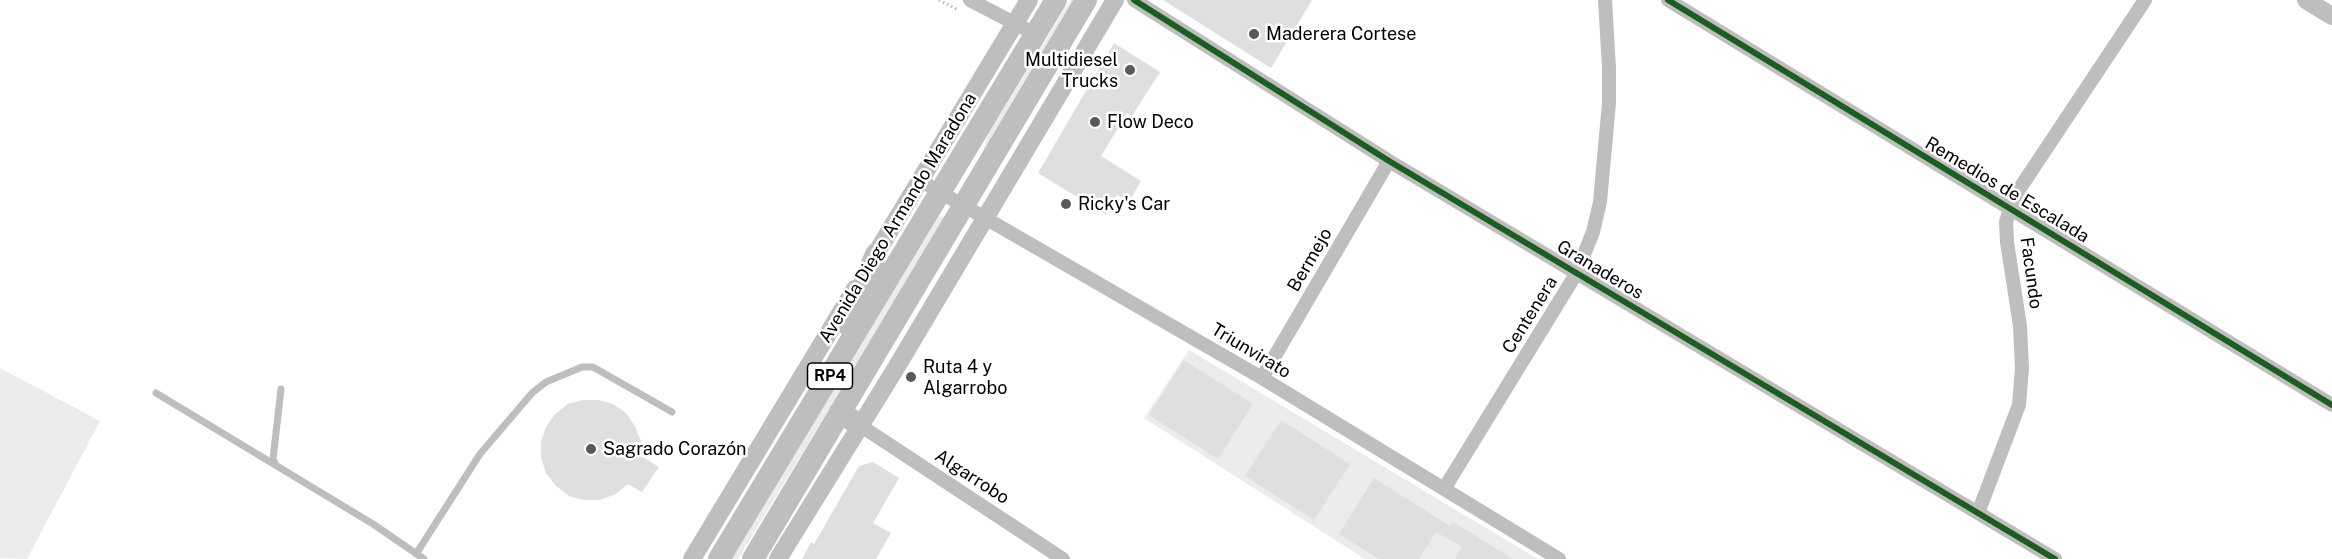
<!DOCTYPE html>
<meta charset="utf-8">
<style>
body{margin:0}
canvas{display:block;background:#fff}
</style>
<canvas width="2332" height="559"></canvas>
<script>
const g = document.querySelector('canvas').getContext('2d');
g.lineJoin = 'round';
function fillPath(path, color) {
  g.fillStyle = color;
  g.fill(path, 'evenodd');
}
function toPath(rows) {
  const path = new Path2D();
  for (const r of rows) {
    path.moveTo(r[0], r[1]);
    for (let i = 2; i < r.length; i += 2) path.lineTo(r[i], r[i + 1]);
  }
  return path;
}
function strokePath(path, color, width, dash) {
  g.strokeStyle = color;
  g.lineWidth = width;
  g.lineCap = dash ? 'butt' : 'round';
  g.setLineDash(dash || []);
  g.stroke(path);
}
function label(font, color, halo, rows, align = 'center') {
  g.font = font + ' "Public Sans",sans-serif';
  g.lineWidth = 5;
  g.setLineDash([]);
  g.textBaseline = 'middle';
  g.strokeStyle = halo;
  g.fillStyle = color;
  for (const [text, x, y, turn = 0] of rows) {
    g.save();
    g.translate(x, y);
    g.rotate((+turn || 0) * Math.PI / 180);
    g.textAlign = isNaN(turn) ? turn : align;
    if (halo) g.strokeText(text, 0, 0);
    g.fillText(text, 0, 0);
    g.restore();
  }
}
fillPath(toPath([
 [1070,0,1077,0,981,159,987,136],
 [939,216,943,217,944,221,738,559,730,559],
 [1189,350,1538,559,1365,559,1144,418],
 [0,368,100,421,27,559,0,558]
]), '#ececec');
fillPath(toPath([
 [1163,0,1312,0,1271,68],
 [1114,43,1160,72,1132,116,1127,113,1101,156,1141,181,1129,202,1117,195,1106,215,1038,173],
 [1184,360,1253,404,1218,459,1149,415],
 [583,400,598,400,613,404,626,413,635,426,641,441,641,456,659,467,642,492,628,484,616,494,600,500,584,500,569,496,556,486,546,473,541,458,541,442,546,427,555,414,568,404],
 [1281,420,1350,464,1314,520,1245,476],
 [873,462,899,478,873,523,891,533,876,559,802,559,811,542,814,544,859,466],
 [1374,478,1450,526,1453,522,1513,559,1455,559,1462,547,1436,532,1419,559,1379,559,1339,534]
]), '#dfdfdf');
strokePath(toPath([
 [939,0,958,10]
]), '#b9b9b9', 3, [1.5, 3]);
strokePath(toPath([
 [156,393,373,524,424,559],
 [275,463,273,459,281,389],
 [416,554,480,454,532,393,546,382,582,367,593,367,672,412]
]), '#bebebe', 7);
strokePath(toPath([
 [970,0,1035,34],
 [1134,0,1389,161,2055,559],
 [1668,0,2332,405],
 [921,181,1262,378,1559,559],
 [1262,378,1389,161],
 [861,426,1063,559],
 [1444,489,1576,274,1593,232,1600,202,1609,103,1609,68,1605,0],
 [1978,513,2019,405,2022,368,2020,326,2007,242,2006,222,2010,209,2018,191,2145,0]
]), '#bebebe', 14);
strokePath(toPath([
 [2306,0,2332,16],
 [869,265,1029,0],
 [692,559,855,289],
 [778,559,896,368,1115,0]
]), '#bebebe', 18);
strokePath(toPath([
 [848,325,876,254],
 [840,412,861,426],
 [719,559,1056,0],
 [753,559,1086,0]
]), '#bebebe', 22);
strokePath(toPath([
 [1134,0,1389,161,2055,559],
 [1668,0,2332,405]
]), '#1b5e20', 6);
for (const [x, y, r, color] of [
 [1254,34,6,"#595959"],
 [1130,70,6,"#595959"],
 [1095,122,6,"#595959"],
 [1066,204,6,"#595959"],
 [911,377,6,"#595959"],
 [591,449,6,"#595959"]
]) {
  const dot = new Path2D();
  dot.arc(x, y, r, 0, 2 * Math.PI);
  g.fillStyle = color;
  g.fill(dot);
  strokePath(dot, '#fff', 2);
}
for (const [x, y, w] of [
 [830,376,45]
]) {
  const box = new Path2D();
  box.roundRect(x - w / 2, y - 13, w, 26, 4.5);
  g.fillStyle = '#fff';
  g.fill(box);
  strokePath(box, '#000', 1.5);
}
label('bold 16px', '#000', null, [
 ["RP4",830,376]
]);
label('18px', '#000', '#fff', [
 ["Maderera Cortese",1266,34],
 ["Multidiesel",1118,60,"right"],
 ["Trucks",1118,81,"right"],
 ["Flow Deco",1107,122],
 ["Ricky's Car",1078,204],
 ["Ruta 4 y",923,367],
 ["Algarrobo",923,388],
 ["Sagrado Corazón",603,449]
], 'left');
label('18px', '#000', '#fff', [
 ["Remedios de Escalada",2007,190,31],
 ["Avenida Diego Armando Maradona",898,218,-59],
 ["Bermejo",1310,260,-60],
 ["Granaderos",1600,270,31],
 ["Facundo",2031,273,82],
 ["Centenera",1530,315,-58],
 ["Triunvirato",1251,351,31],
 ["Algarrobo",972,477,33]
]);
</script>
